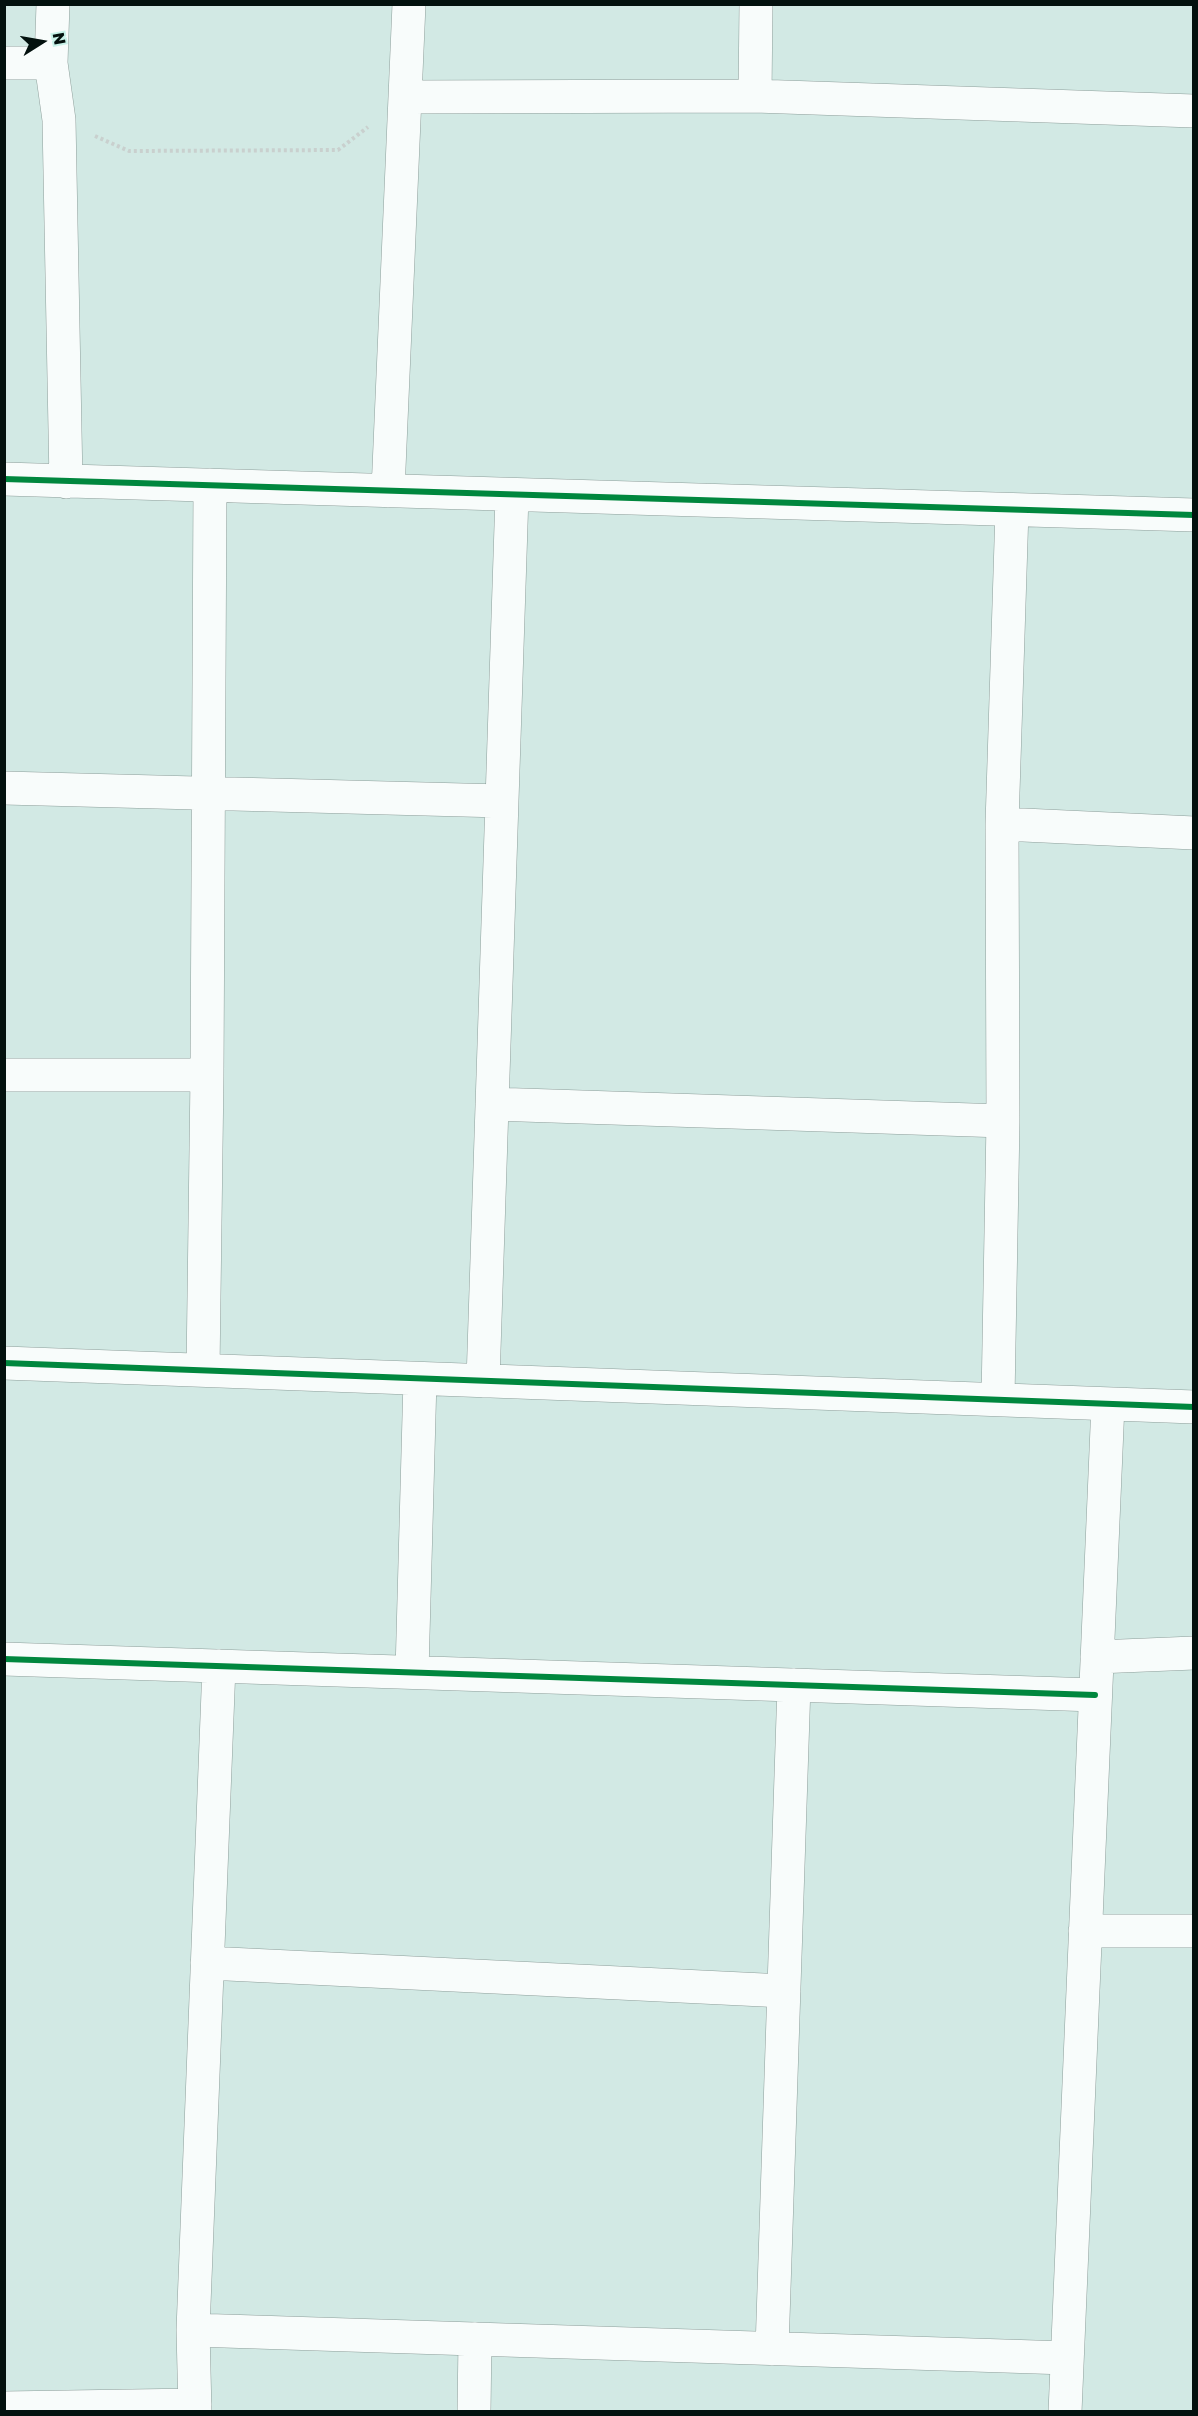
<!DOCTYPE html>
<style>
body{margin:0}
#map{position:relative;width:1198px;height:2416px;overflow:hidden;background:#d2e9e4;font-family:"Golos Text",sans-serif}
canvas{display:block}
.frame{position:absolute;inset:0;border:6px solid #03110e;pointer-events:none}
.north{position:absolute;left:12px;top:12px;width:60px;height:60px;-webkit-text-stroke:4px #c9f2e9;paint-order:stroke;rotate:79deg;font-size:16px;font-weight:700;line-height:24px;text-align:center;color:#03110e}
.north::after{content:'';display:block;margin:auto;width:21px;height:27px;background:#03110e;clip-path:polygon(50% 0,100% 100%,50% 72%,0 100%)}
</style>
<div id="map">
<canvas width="1198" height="2416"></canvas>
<div class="frame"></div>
<div class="north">N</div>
</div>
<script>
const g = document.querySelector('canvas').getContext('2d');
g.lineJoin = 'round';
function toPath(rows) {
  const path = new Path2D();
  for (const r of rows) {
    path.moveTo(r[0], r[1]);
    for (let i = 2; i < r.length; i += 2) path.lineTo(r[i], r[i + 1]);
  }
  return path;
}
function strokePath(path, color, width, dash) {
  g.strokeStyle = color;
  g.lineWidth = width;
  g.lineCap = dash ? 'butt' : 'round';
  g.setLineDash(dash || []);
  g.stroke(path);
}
const minor = toPath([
 [4,63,51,63,59,120,66,482],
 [51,63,53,4],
 [755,96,756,4],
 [406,97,755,96,1194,111],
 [4,479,1194,515],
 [388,491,409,4],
 [4,788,502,801],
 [1002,824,1194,833],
 [4,1075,207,1075],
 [492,1104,1003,1121],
 [4,1363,1194,1407],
 [203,1370,207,1075,210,485],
 [483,1381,512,495],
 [998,1399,1003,1121,1002,824,1012,510],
 [1097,1657,1194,1653],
 [4,1659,1095,1695],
 [412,1672,420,1379],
 [1085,1931,1194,1931],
 [207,1963,784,1991],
 [193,2330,1067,2358],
 [772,2349,794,1685],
 [4,2408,195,2405],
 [195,2412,193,2330,219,1666],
 [474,2412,475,2339],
 [1065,2412,1108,1404]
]);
strokePath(minor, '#8d9e9a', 34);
strokePath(toPath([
 [95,136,129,151,338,150,368,127]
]), '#c9d0ce', 4, [3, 3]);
strokePath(minor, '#f8fcfb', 33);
strokePath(toPath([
 [4,479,1194,515],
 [4,1363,1194,1407],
 [4,1659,1095,1695]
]), '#00873e', 6);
</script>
